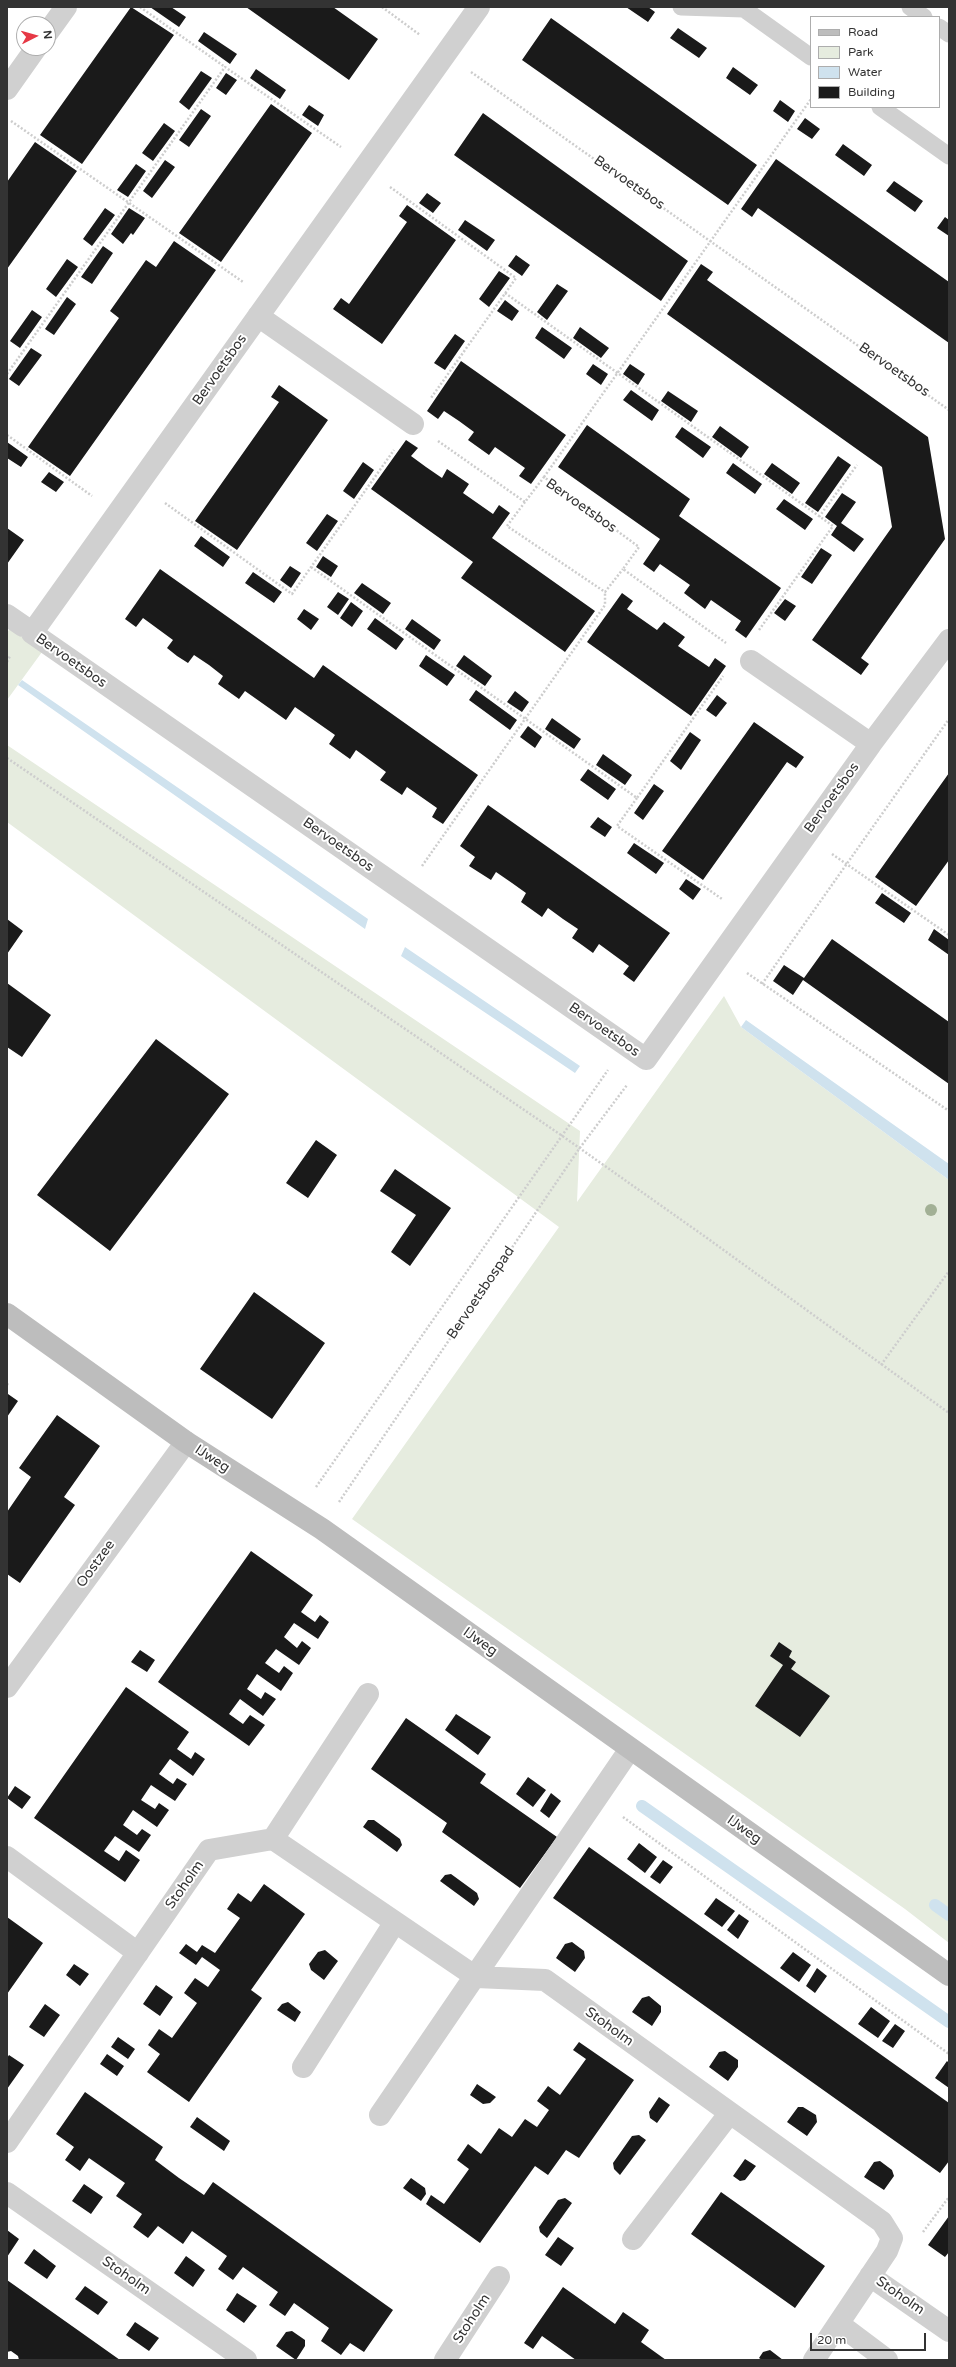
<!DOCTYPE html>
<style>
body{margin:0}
#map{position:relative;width:956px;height:2367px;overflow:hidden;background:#fff;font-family:"Varela Round",sans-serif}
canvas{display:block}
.frame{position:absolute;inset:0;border:8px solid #333;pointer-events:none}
.legend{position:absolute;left:810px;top:16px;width:130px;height:92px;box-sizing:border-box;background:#fff;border:1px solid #adadad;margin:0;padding:5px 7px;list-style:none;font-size:12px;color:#333}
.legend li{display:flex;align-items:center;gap:8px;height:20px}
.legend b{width:20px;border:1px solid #adadad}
.north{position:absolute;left:16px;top:16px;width:40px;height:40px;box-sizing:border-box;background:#fff;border:1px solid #adadad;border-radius:50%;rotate:84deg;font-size:11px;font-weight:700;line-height:16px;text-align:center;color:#333}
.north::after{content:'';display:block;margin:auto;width:14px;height:18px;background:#e63946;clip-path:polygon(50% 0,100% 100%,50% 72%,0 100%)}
.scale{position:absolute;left:810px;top:2333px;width:116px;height:18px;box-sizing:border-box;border:2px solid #333;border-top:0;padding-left:5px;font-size:12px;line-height:14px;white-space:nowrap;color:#333;-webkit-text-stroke:3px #fff;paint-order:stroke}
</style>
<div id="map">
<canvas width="956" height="2367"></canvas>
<div class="frame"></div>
<ul class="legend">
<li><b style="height:5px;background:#bdbdbd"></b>Road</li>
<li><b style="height:11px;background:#e6ecdf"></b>Park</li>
<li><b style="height:11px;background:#cfe2ee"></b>Water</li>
<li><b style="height:11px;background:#1a1a1a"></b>Building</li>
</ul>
<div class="north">N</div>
<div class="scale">20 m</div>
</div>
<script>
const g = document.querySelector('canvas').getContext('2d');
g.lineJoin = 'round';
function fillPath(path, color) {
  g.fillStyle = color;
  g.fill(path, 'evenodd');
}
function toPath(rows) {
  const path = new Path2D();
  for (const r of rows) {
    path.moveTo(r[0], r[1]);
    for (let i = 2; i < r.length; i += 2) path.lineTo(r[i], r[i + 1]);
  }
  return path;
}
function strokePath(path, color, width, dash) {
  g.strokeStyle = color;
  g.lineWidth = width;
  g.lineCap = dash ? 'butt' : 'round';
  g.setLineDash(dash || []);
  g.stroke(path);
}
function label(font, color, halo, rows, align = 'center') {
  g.font = font + ' "Varela Round",sans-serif';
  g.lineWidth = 4;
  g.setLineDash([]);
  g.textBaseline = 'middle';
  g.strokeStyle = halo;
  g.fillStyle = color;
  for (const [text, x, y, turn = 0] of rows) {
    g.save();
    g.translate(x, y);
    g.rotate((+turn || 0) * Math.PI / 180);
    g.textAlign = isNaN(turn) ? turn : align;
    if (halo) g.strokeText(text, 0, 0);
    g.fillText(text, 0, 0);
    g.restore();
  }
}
fillPath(toPath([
 [10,628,42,652,7,700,7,633],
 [7,745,580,1131,577,1202,724,996,741,1027,949,1180,949,1943,905,1909,352,1519,559,1227,7,822]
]), '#e6ecdf');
fillPath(toPath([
 [22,680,368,919,365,929,18,685],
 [405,947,580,1066,575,1073,401,956],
 [746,1020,949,1164,949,1180,741,1027]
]), '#cfe2ee');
strokePath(toPath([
 [642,1806,949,2022],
 [935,1905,949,1915]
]), '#cfe2ee', 12);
fillPath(toPath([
 [131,7,174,35,82,164,40,135],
 [150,7,171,7,186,17,179,27],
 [246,7,333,7,378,39,349,80],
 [626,7,648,7,655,12,648,22],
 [551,18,757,165,728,205,522,60],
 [678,28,707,48,699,58,670,38],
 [204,32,237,54,230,64,198,41],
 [733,67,758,85,750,95,726,78],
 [256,69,286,90,280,99,250,78],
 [201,71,212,78,189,110,179,102],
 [226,73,237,80,226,95,216,88],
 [780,100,795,111,788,122,773,111],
 [271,104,312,133,221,262,179,233],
 [309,105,324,115,318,126,302,115],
 [201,109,211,116,189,147,179,140],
 [483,113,688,261,661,301,454,155],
 [805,118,820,129,812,139,797,129],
 [164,123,175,131,153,161,142,153],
 [35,142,77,171,7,269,7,182],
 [843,144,872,165,864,176,835,155],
 [776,159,949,282,949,343,758,208,752,217,741,209],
 [165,160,175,167,152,198,143,191],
 [136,164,146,171,128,197,117,190],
 [894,181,923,201,915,212,886,191],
 [427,193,441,203,433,213,419,203],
 [407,205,456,240,382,344,333,309,341,298,349,304,407,222,399,216],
 [105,208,115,215,92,246,83,239],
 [129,208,145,218,133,235,131,233,123,244,111,234],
 [945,217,949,220,949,236,937,228],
 [465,220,495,240,487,251,458,230],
 [174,241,216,270,70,476,28,447,119,318,110,311,146,260,156,267],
 [103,246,113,253,92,284,81,277],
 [516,255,530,265,522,276,508,266],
 [67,259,78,267,56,297,46,289],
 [701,264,713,272,707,280,928,437,945,539,861,658,869,664,861,675,812,640,892,527,882,467,667,314],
 [499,271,510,278,489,307,479,299],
 [557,284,568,291,547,320,537,312],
 [67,297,76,304,54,335,45,329],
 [505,300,519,311,512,321,497,311],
 [32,310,42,317,20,348,10,341],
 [542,327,572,348,564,359,535,338],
 [580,327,609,348,601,358,573,338],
 [455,334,465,341,445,370,434,363],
 [31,348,42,355,19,386,9,379],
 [461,361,566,435,531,484,519,476,525,468,495,447,489,455,468,440,474,432,459,421,444,411,438,419,427,411],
 [593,364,608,374,601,385,586,374],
 [630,364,645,374,638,385,623,374],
 [279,385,328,420,237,550,195,521,279,402,271,397],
 [631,390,659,410,652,421,623,400],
 [668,391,698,411,691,422,661,401],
 [587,425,690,499,679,516,781,588,746,638,735,630,741,621,711,600,705,609,684,593,690,585,660,564,654,572,643,564,660,539,558,467],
 [720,426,749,447,741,458,712,437],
 [682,427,711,447,703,458,675,437],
 [406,440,418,448,411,456,426,467,442,478,447,469,469,484,463,493,493,514,499,505,510,513,492,538,595,611,565,652,461,578,473,562,371,489],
 [7,442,28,457,21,467,7,458],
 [838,456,851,465,818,512,805,503],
 [363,462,374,470,354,499,343,491],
 [733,463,762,484,755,494,726,473],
 [772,463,800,483,792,494,764,474],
 [49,472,64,482,56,492,41,482],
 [842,493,856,502,841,523,864,539,854,552,831,535,837,526,825,517],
 [784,499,813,519,805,530,776,509],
 [327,514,338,521,317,551,306,543],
 [7,528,24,540,7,564],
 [201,536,230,557,223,567,194,546],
 [821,548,832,555,812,584,801,577],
 [323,556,338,566,331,577,316,567],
 [290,566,301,573,291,588,280,580],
 [160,569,314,678,323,665,478,775,443,824,432,817,437,808,407,787,402,795,380,780,386,772,356,750,350,759,329,744,335,735,295,707,286,720,245,691,239,699,218,684,223,676,209,665,194,655,188,663,177,656,167,648,173,640,143,618,136,627,125,619],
 [253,572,282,592,274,603,245,583],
 [362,583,391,603,383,614,354,593],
 [338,592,349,599,338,615,327,607],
 [622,593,633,601,627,609,657,630,664,622,685,637,678,646,709,667,715,658,726,666,691,716,587,642],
 [785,599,796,606,785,621,774,613],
 [351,602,363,611,352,627,340,618],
 [304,609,319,619,311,630,297,619],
 [375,618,404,639,396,650,367,629],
 [412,619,441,640,434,650,405,629],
 [426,655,455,675,447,686,419,666],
 [464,655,492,676,485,686,456,666],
 [476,690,517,720,510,730,469,700],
 [515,691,529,702,522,712,507,702],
 [717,695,727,703,716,717,706,710],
 [552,718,581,739,574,749,545,729],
 [754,722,804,757,796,768,787,762,703,880,662,851],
 [528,726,542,737,535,748,520,737],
 [690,732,701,740,681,770,670,761],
 [603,754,632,775,625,785,596,765],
 [588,769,616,789,608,800,580,780],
 [949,773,949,860,916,906,875,877],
 [654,784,664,791,643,820,634,813],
 [488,805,670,933,634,982,623,974,629,966,599,944,593,953,582,945,572,938,578,929,563,919,548,908,542,917,521,902,526,893,512,883,496,872,491,880,469,866,475,857,460,846],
 [598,817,612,827,605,837,590,827],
 [634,843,664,863,656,874,627,853],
 [686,879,701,889,693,900,679,889],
 [882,893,911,913,904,923,875,903],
 [7,919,23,931,7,954],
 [934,929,949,940,949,955,928,940],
 [832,939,949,1022,949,1084,803,980,793,995,773,981,784,965,804,978],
 [7,983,51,1015,22,1057,7,1047],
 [156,1039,229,1094,110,1251,37,1195],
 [316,1140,337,1155,308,1198,286,1183],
 [395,1169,451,1208,410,1266,391,1252,416,1215,380,1191],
 [254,1292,325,1343,272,1419,200,1369],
 [8,1394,18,1401,7,1417,7,1396],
 [57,1415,100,1446,64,1497,75,1505,20,1583,7,1574,7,1512,31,1477,19,1468],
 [251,1551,313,1595,301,1612,315,1622,320,1615,329,1622,318,1639,294,1623,284,1637,297,1648,302,1641,311,1648,299,1665,276,1649,265,1663,279,1673,284,1666,293,1673,281,1691,257,1674,247,1689,261,1699,265,1692,276,1699,263,1716,240,1699,229,1714,243,1724,250,1715,265,1725,249,1746,158,1682],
 [779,1642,792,1651,789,1657,796,1662,791,1669,830,1696,800,1737,755,1706,783,1665,770,1656],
 [140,1650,155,1660,147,1672,131,1662],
 [126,1687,189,1732,177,1749,191,1759,195,1752,205,1759,193,1776,170,1759,159,1774,173,1784,177,1778,187,1784,175,1801,151,1785,141,1800,155,1809,159,1803,169,1810,157,1827,133,1810,123,1825,137,1835,142,1829,151,1835,139,1852,115,1836,104,1851,119,1861,126,1850,140,1860,125,1882,34,1818],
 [456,1714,491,1737,478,1755,445,1730],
 [406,1718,486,1774,480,1783,557,1837,520,1888,442,1832,447,1823,371,1769],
 [528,1777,546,1790,533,1807,516,1794],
 [15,1786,31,1797,22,1809,7,1798],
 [551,1793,561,1801,549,1818,540,1811],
 [368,1820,374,1820,400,1839,402,1845,397,1852,363,1827],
 [639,1843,657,1857,645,1873,627,1859],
 [589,1847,949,2103,949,2161,940,2173,553,1898],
 [663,1860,673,1867,660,1884,650,1877],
 [451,1874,477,1893,479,1899,474,1906,440,1881,445,1875],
 [264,1884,305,1914,251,1990,262,1998,189,2102,147,2072,160,2054,148,2045,159,2029,172,2038,197,2003,184,1993,189,1986,195,1978,208,1987,220,1970,202,1957,196,1965,179,1953,186,1944,197,1952,202,1945,215,1953,240,1918,227,1909,238,1893,251,1902],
 [716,1898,735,1911,722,1927,704,1914],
 [739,1914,749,1921,738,1939,727,1930],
 [7,1917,43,1943,7,1994],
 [572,1942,584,1951,585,1958,575,1972,556,1958,565,1944],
 [325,1950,338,1961,324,1980,311,1970,309,1964,318,1952],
 [793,1952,811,1965,799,1982,780,1968],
 [74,1964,89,1974,80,1986,66,1975],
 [817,1968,827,1976,815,1993,806,1986],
 [156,1985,173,1997,160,2016,143,2004],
 [649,1996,661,2006,661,2012,652,2026,632,2012,642,1998],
 [288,2002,301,2012,295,2022,277,2010,282,2004],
 [45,2004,60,2015,44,2037,29,2027],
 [871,2007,890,2021,878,2038,858,2024],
 [895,2024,905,2031,893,2048,882,2041],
 [118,2037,135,2049,128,2059,111,2047],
 [579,2042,634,2080,579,2158,566,2150,548,2175,535,2166,480,2243,426,2204,431,2195,444,2204,469,2169,457,2160,468,2144,481,2154,499,2128,512,2137,525,2119,537,2127,549,2110,537,2101,548,2086,560,2095,586,2059,573,2050],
 [725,2051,738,2060,738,2067,728,2081,709,2067,719,2052],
 [107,2054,124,2066,117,2076,100,2064],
 [9,2055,24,2065,7,2089,7,2058],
 [947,2061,949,2063,949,2088,935,2078],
 [477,2084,496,2097,490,2103,483,2104,470,2095],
 [85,2092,163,2147,155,2160,179,2178,204,2195,213,2182,393,2310,364,2352,350,2343,341,2355,321,2341,329,2328,294,2303,285,2316,269,2305,278,2292,243,2267,233,2280,218,2269,227,2256,192,2231,183,2244,158,2226,148,2238,133,2227,142,2214,116,2196,125,2183,89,2158,80,2171,65,2160,74,2147,56,2134],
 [659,2097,670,2105,657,2123,650,2118,649,2112],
 [798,2107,803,2107,816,2115,817,2122,807,2136,787,2122],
 [197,2117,230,2141,224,2151,190,2127],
 [639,2135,646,2140,620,2175,614,2169,613,2163,632,2136],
 [745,2159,756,2166,745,2180,740,2181,733,2176],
 [880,2161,892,2170,894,2176,884,2190,864,2177,874,2162],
 [411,2178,425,2188,426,2194,421,2201,403,2188],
 [84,2184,103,2197,91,2214,72,2201],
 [721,2192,825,2266,795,2308,691,2234],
 [565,2198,572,2203,547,2238,540,2232,539,2227,558,2200],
 [949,2216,949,2252,945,2257,928,2245],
 [7,2230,19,2239,7,2257],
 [558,2237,574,2248,561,2266,545,2255],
 [34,2249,56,2266,47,2279,24,2263],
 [186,2256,205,2270,193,2287,174,2273],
 [7,2280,72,2326,120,2360,19,2360,18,2356,11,2351,7,2352],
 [85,2286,108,2302,98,2315,75,2299],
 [563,2287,615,2324,623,2312,649,2330,641,2342,666,2360,576,2360,542,2336,533,2349,524,2343],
 [237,2293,257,2306,244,2323,226,2310],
 [135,2322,159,2338,149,2351,126,2335],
 [292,2331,305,2340,305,2346,296,2360,276,2346,286,2332],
 [770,2350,783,2360,762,2360,759,2358,763,2352]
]), '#1a1a1a');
strokePath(toPath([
 [140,7,225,67],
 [382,7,420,35],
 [471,72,949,410],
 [11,121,243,282],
 [390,187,516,278,431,398],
 [505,293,833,526,759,630],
 [7,374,225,67,341,147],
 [7,435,92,496],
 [438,441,525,502,544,477,639,547,623,569,726,643],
 [544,477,811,99],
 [525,502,507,526,605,592,623,569],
 [165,503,292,594,394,450],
 [819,517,857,465],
 [311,567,637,798,723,676],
 [7,662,10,656],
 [7,758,561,1135,707,1238,949,1413],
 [637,798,617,826,722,899],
 [832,854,949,935],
 [422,866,605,605,605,592],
 [747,973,949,1111],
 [762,984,949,719],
 [881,1365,949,1271],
 [7,1385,8,1383],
 [316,1487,608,1070],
 [339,1502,579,1149,627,1085],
 [623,1817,949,2054],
 [923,2232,949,2197]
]), '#cdcdcd', 2.5, [2, 2]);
strokePath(toPath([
 [681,7,744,9,811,57],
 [910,7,924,17],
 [939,27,949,34],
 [880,107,949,156]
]), '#d0d0d0', 17);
strokePath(toPath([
 [479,7,32,633,646,1059,871,744,949,640],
 [48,32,66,7],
 [7,89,36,48],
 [258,316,413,424],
 [7,615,23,626],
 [751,661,871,744],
 [7,1687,186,1442],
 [273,1839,368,1694],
 [7,1857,138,1953],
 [303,2067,395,1922],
 [380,2115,630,1749],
 [7,2142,209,1850,273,1839,476,1977,545,1980,882,2222,892,2238,887,2251,814,2360],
 [7,2193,246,2360],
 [633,2239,729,2114],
 [870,2276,949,2331],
 [839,2324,887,2360],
 [445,2360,499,2277]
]), '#d0d0d0', 22);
strokePath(toPath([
 [7,1314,186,1442,322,1529,949,1975]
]), '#bdbdbd', 22);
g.fillStyle = '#a2b095';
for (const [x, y] of [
 [931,1210]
]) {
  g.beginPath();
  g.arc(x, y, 6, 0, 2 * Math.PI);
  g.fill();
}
label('14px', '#333', '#fff', [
 ["Bervoetsbos",629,183,35],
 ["Bervoetsbos",220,370,-55],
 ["Bervoetsbos",894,370,35],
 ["Bervoetsbos",581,506,35],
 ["Bervoetsbos",71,661,35],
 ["Bervoetsbos",832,798,-54],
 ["Bervoetsbos",338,845,35],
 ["Bervoetsbos",604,1030,35],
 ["Bervoetsbospad",481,1293,-56],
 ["IJweg",212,1459,33],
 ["Oostzee",96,1564,-54],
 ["IJweg",480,1642,35],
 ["IJweg",744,1830,35],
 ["Stoholm",185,1885,-55],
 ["Stoholm",609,2027,36],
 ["Stoholm",126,2276,35],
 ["Stoholm",900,2296,35],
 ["Stoholm",472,2319,-57]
]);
</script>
